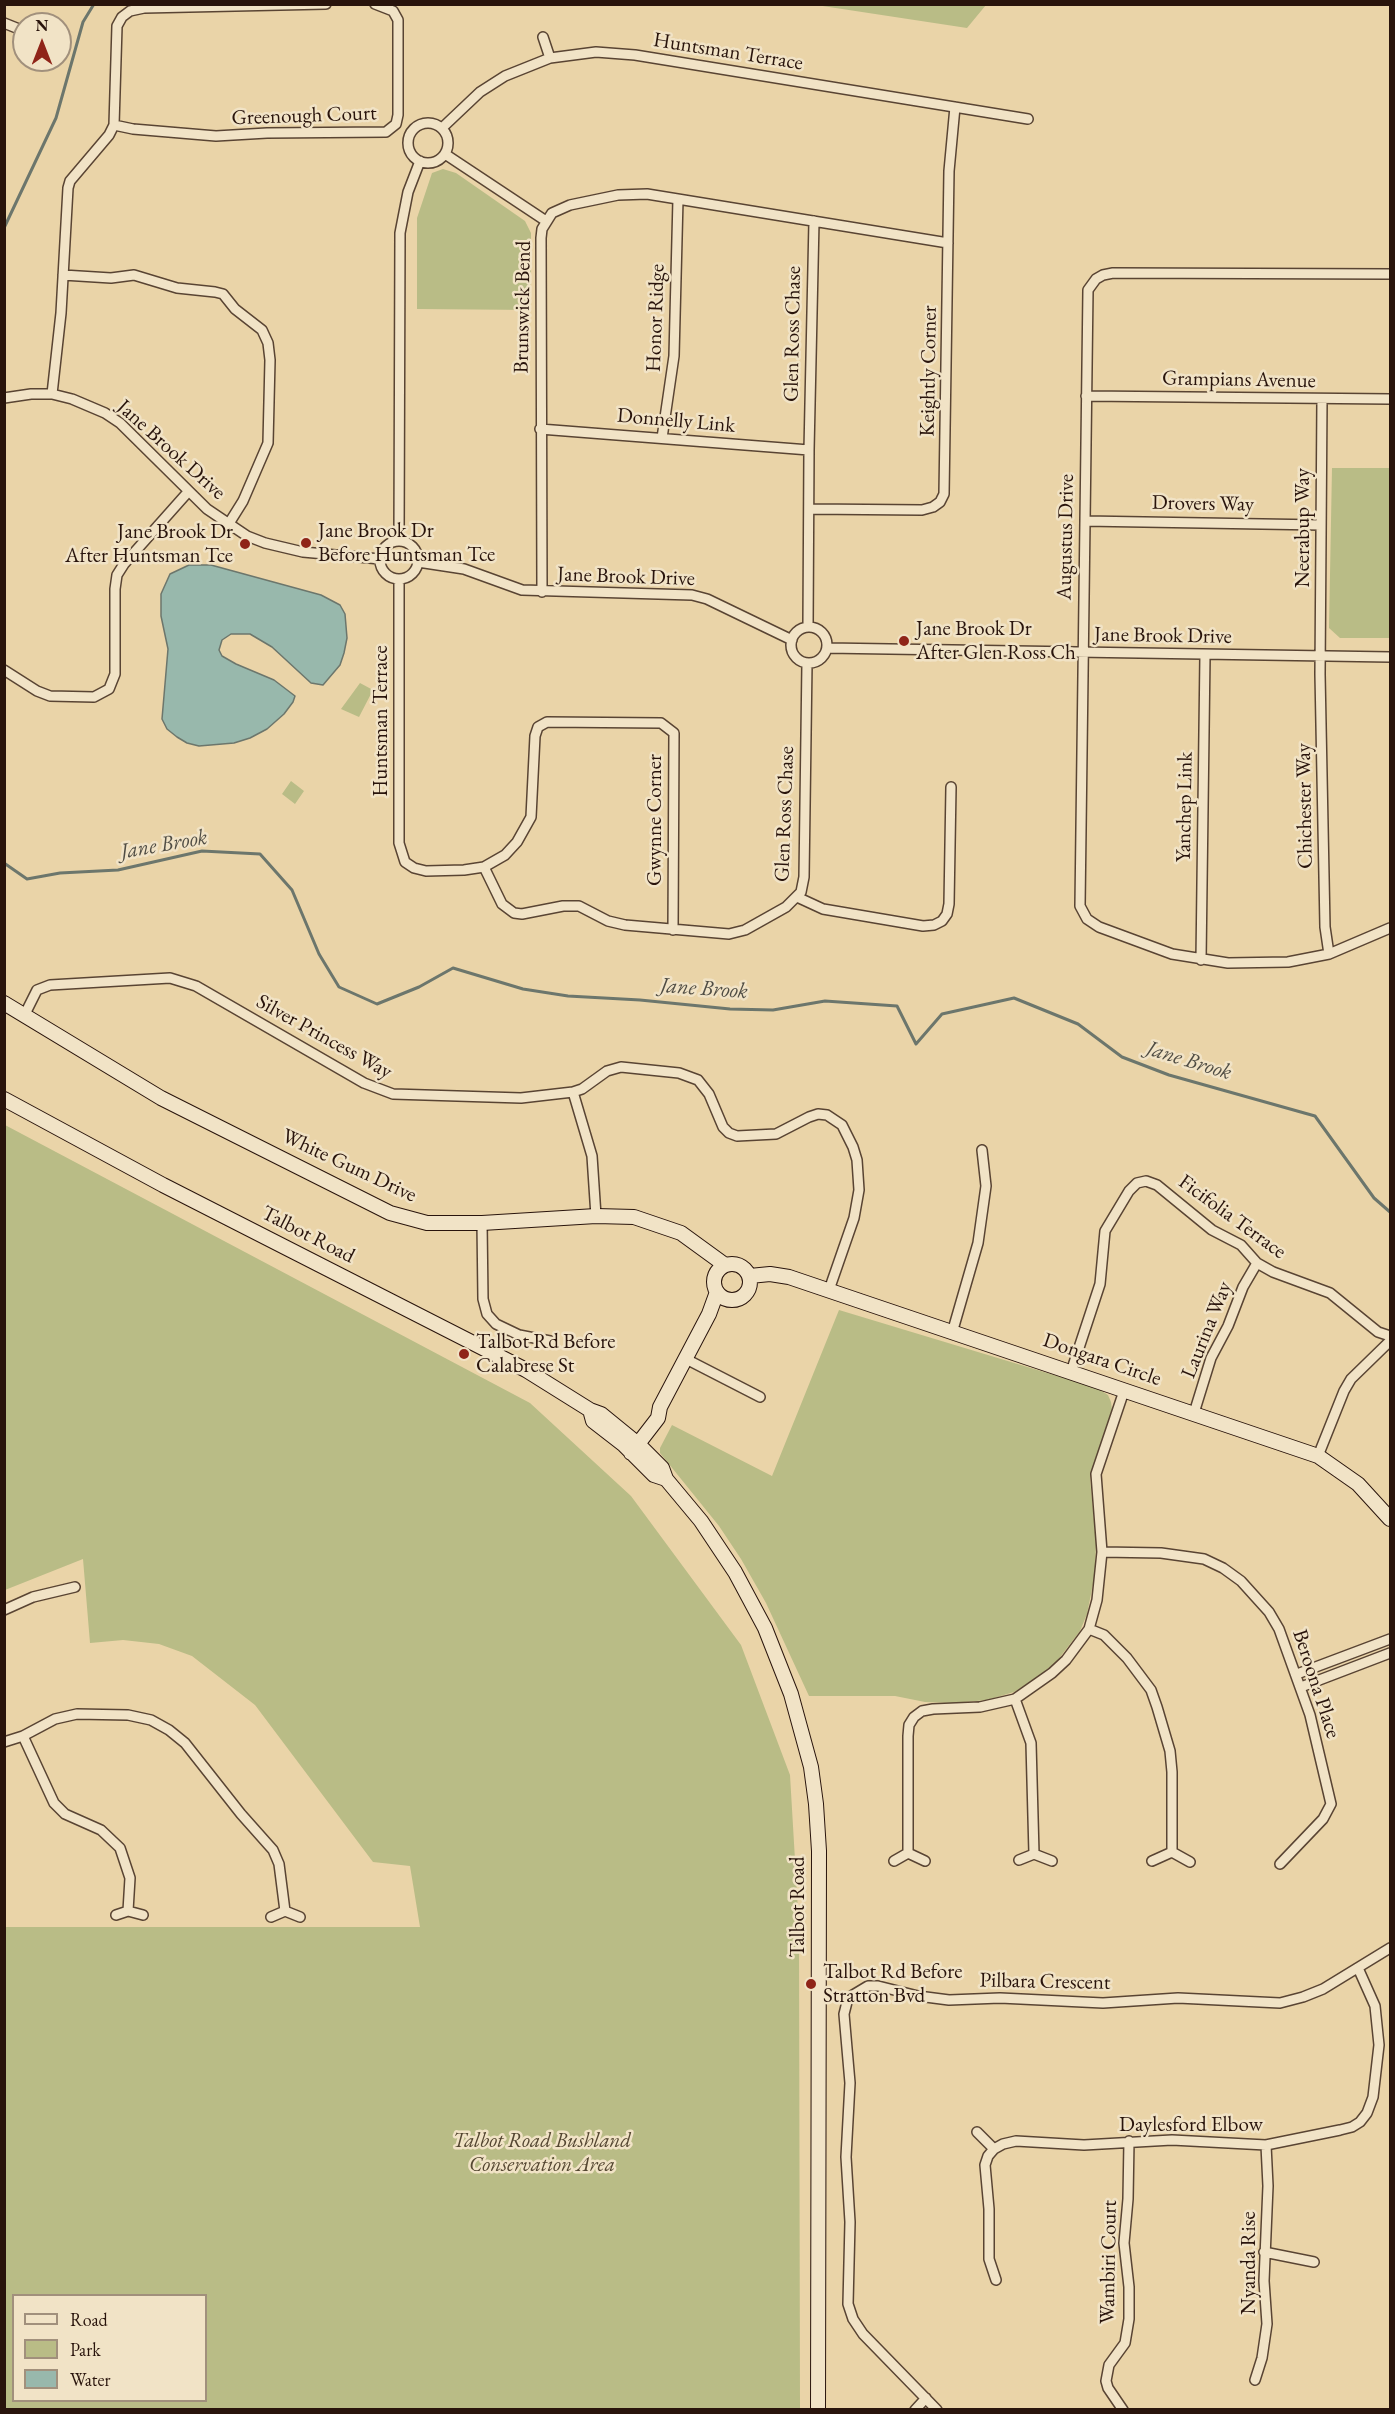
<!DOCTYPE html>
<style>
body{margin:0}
#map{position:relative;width:1395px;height:2414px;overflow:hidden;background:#ead4a8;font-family:"EB Garamond",serif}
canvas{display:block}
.frame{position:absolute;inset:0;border:6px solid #29140c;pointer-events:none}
.legend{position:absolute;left:12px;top:2294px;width:195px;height:108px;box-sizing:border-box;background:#f1e3c6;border:2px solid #a1907c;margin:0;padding:8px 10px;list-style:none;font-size:18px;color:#29140c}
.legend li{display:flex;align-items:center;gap:12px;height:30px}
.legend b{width:30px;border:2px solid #a1907c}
.north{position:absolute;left:12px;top:12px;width:60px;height:60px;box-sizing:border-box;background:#f1e3c6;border:2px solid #a1907c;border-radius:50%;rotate:0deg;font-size:16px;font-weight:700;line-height:24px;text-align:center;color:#29140c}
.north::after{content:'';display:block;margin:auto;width:21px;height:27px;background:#8f2418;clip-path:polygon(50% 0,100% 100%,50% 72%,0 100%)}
</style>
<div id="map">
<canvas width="1395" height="2414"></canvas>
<div class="frame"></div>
<ul class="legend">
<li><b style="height:8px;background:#f1e3c6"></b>Road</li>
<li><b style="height:16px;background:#b9bc86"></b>Park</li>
<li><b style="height:16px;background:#98b8ac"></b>Water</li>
</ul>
<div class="north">N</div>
</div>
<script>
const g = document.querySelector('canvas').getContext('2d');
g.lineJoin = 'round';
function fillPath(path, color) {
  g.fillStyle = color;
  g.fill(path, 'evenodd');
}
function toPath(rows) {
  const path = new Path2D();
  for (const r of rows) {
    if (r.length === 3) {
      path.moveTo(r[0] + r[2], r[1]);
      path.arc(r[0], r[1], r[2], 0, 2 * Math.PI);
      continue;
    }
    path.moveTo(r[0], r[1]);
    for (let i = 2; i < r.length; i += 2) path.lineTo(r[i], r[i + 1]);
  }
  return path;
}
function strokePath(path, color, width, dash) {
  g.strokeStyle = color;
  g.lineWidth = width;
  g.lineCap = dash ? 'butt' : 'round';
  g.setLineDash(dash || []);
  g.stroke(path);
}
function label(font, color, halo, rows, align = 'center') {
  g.font = font + ' "EB Garamond",serif';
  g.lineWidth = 5;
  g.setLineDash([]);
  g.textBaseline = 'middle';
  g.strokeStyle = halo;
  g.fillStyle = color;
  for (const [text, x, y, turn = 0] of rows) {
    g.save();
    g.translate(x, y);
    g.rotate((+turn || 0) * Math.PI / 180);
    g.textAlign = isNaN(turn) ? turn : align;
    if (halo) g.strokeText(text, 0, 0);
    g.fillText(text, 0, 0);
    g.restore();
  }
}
fillPath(toPath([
 [816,5,986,4,986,5,967,28],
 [443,169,456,173,525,221,531,233,531,310,417,309,417,218,432,173],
 [1332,468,1390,468,1390,638,1340,638,1329,628],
 [360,683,373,690,359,717,341,709],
 [291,781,304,791,295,804,282,794],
 [5,1125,530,1403,631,1496,741,1645,790,1775,799,1928,800,2409,5,2409,5,1927,420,1927,410,1866,373,1862,255,1705,192,1656,159,1644,123,1640,90,1643,83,1559,5,1590],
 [14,2296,206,2296,206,2400,14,2400],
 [839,1310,1097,1388,1108,1395,1111,1402,1112,1410,1090,1479,1096,1543,1095,1574,1087,1614,1080,1631,1057,1661,1037,1678,1014,1692,987,1700,953,1703,925,1702,895,1696,809,1696,766,1603,741,1559,719,1526,660,1453,660,1448,672,1425,772,1476]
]), '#b9bc86');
const water = toPath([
 [189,565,211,565,321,595,340,605,345,614,347,638,344,653,340,665,323,685,311,683,272,647,250,634,231,634,222,640,219,650,222,656,236,664,274,680,295,696,293,702,284,714,267,729,250,738,234,743,199,746,187,743,177,737,167,729,162,719,168,649,161,616,161,594,170,574,189,565]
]);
fillPath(water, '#98b8ac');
strokePath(water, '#6c766c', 1.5);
strokePath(toPath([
 [4,228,56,118,83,22,94,4],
 [4,863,27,879,60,873,118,870,202,851,260,854,292,890,319,954,339,987,377,1004,419,987,453,968,523,989,568,996,640,1000,730,1009,773,1010,825,1001,897,1006,916,1044,942,1014,1014,998,1078,1024,1122,1057,1169,1075,1315,1116,1374,1198,1390,1212]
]), '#6c766c', 3);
const street = toPath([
 [4,23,24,31],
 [543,37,550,58],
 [428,143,20],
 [114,125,133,129,216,136,267,133,386,132,396,124,398,115,398,20,393,11,375,4],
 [442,128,480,92,505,76,550,58,596,52,635,55,1028,119],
 [445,154,546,221],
 [1390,274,1113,273,1103,275,1096,279,1088,290,1080,906,1087,919,1099,927,1172,954,1228,963,1288,962,1329,954,1390,928],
 [63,275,111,278,134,275,177,288,215,292,223,294,235,309,262,330,268,343,270,360,268,443,243,501,228,525],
 [52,394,61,313,68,188,70,181,109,135,114,125,117,26,122,17,130,11,144,8,326,4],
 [1086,396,1390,399],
 [4,398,31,394,52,394,72,399,105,413,120,423,207,509,247,536,265,543,303,552,380,559],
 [1322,399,1320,674,1325,927,1329,954],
 [540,429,809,450],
 [662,438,674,356,678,199],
 [809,509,922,510,933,507,940,502,944,494,949,171,955,107],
 [1085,521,1321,525],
 [399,540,400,233,408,192,420,161],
 [399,560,19],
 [418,562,464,569,522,590,692,595,707,599,792,640],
 [399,579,399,843,405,862,414,868,426,871,464,870,484,867,505,855,517,842,531,817,535,736,538,727,547,722,661,723,674,733,673,930],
 [542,592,541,238,542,229,552,213,570,205,618,195,647,194,948,243],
 [808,627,809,450,814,221],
 [809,645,18],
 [827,648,1390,657],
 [4,670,37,691,50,696,94,697,109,689,115,674,115,589,117,575,124,564,188,492],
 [484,867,502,904,514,913,522,914,563,906,579,906,608,921,625,925,729,934,745,930,786,907,801,892,804,877,807,663],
 [797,897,823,909,923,926,934,925,942,921,947,914,949,904,951,787],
 [1201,960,1205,655],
 [24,1016,37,990,50,985,170,978,196,986,364,1083,393,1094,521,1098,573,1092,582,1089,607,1071,621,1067,679,1073,698,1080,709,1094,723,1127,729,1133,737,1136,776,1134,809,1117,818,1114,827,1115,842,1125,853,1147,857,1160,859,1190,854,1218,829,1290],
 [573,1092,592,1156,596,1216],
 [482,1223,483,1299,487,1314,496,1324,519,1335,550,1341],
 [952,1333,978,1243,986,1186,982,1150],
 [686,1359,760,1397],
 [1071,1372,1100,1284,1105,1231,1129,1191,1137,1183,1146,1181,1157,1185,1212,1230,1241,1245,1257,1263,1273,1272,1330,1293,1378,1332,1390,1336],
 [1194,1413,1211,1358,1228,1326,1243,1287,1257,1263],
 [1318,1456,1344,1391,1351,1379,1390,1341],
 [1102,1552,1161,1553,1204,1559,1223,1568,1241,1581,1269,1612,1279,1629,1310,1715,1331,1804,1323,1819,1280,1864],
 [4,1610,33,1597,75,1587],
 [1089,1629,1104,1635,1127,1658,1151,1690,1157,1707,1170,1751,1172,1772,1172,1852],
 [1297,1674,1390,1639],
 [1301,1687,1390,1653],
 [1015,1699,1031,1743,1034,1854],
 [23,1736,54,1803,65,1814,101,1830,120,1848,130,1878,128,1911],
 [4,1742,23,1736,55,1719,77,1714,128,1715,151,1720,169,1730,185,1743,241,1814,273,1850,279,1864,285,1911],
 [908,1853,908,1736,909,1725,914,1717,922,1711,933,1709,980,1707,1015,1699,1052,1673,1066,1660,1089,1629,1097,1600,1102,1552,1096,1474,1124,1391],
 [1019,1860,1034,1854,1052,1861],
 [894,1861,908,1853,925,1861],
 [1152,1861,1172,1852,1190,1862],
 [116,1915,128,1911,143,1915],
 [271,1917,285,1911,300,1917],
 [977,2132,994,2149],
 [1264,2252,1314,2262],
 [996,2280,989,2259,989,2209,985,2165,988,2156,994,2149,1003,2144,1016,2141,1084,2145,1172,2140,1266,2145,1340,2130,1352,2127,1360,2122,1367,2113,1373,2097,1379,2045,1375,2006,1358,1968],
 [1255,2380,1262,2358,1267,2324,1264,2281,1268,2186,1266,2145],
 [915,2410,926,2398],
 [937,2410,863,2334,853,2319,848,2304,850,2222,846,2157,850,2083,844,2014,847,2002,853,1995,868,1986,878,1986,918,1996,949,2000,1000,1998,1103,2003,1178,1998,1280,2003,1303,1997,1323,1989,1390,1948],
 [1123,2410,1108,2388,1106,2381,1109,2365,1125,2343,1129,2319,1129,2287,1124,2243,1128,2199,1129,2141]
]);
const secondary = toPath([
 [4,1003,161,1098,390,1213,427,1223,482,1223,596,1216,634,1217,681,1233,725,1265],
 [4,1099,163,1185,526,1370,590,1410,601,1414,639,1445,662,1468,666,1479,701,1521,735,1572,765,1628,791,1694,811,1767,816,1804,819,1851,818,2410],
 [732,1282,18],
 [750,1276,770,1274,789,1277,1318,1456,1358,1484,1390,1519],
 [590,1410,593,1421,624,1445,654,1475,666,1479],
 [631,1453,658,1418,660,1407,709,1314,717,1292]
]);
strokePath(street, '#594433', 12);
strokePath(secondary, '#29140c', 16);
strokePath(street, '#f1e3c6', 9);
strokePath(secondary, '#f1e3c6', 14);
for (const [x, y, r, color] of [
 [306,543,6,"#8f2418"],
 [245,544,6,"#8f2418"],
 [904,641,6,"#8f2418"],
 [464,1354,6,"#8f2418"],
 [811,1984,6,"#8f2418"]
]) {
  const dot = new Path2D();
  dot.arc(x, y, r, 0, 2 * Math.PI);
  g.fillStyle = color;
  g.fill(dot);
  strokePath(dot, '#f1e3c6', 2);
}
label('21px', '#29140c', '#f1e3c6', [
 ["Huntsman Terrace",728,52,9],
 ["Greenough Court",304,116,-2],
 ["Brunswick Bend",523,307,-89],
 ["Honor Ridge",656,318,-88],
 ["Glen Ross Chase",793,334,-89],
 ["Keightly Corner",929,371,-89],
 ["Grampians Avenue",1239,380,1],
 ["Donnelly Link",676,421,5],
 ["Jane Brook Drive",171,450,42],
 ["Drovers Way",1203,504,1],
 ["Neerabup Way",1303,528,-90],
 ["Augustus Drive",1066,537,-89],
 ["Jane Brook Drive",626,577,2],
 ["Jane Brook Drive",1163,636,1],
 ["Huntsman Terrace",381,721,-90],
 ["Chichester Way",1305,806,-91],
 ["Yanchep Link",1185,807,-89],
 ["Glen Ross Chase",785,814,-88],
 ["Gwynne Corner",655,820,-90],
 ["Silver Princess Way",324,1037,29],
 ["White Gum Drive",349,1166,25],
 ["Ficifolia Terrace",1232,1217,36],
 ["Talbot Road",308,1235,27],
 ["Laurina Way",1207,1330,-68],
 ["Dongara Circle",1102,1360,19],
 ["Beroona Place",1316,1684,72],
 ["Talbot Road",798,1907,-90],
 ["Pilbara Crescent",1045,1982,1],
 ["Daylesford Elbow",1191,2125],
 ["Wambiri Court",1109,2262,-89],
 ["Nyanda Rise",1249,2263,-90]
]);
label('21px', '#29140c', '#f1e3c6', [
 ["Jane Brook Dr",318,531],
 ["Before Huntsman Tce",318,555],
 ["Jane Brook Dr",233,532,"right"],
 ["After Huntsman Tce",233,556,"right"],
 ["Jane Brook Dr",916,629],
 ["After Glen Ross Ch",916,653],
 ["Talbot Rd Before",476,1342],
 ["Calabrese St",476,1366],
 ["Talbot Rd Before",823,1972],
 ["Stratton Bvd",823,1996]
], 'left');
label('italic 21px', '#544631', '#f1e3c6', [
 ["Talbot Road Bushland",542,2141],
 ["Conservation Area",542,2165]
]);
label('italic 22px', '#504d44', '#f1e3c6', [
 ["Jane Brook",164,845,-10],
 ["Jane Brook",704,989,4],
 ["Jane Brook",1189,1061,17]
]);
</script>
